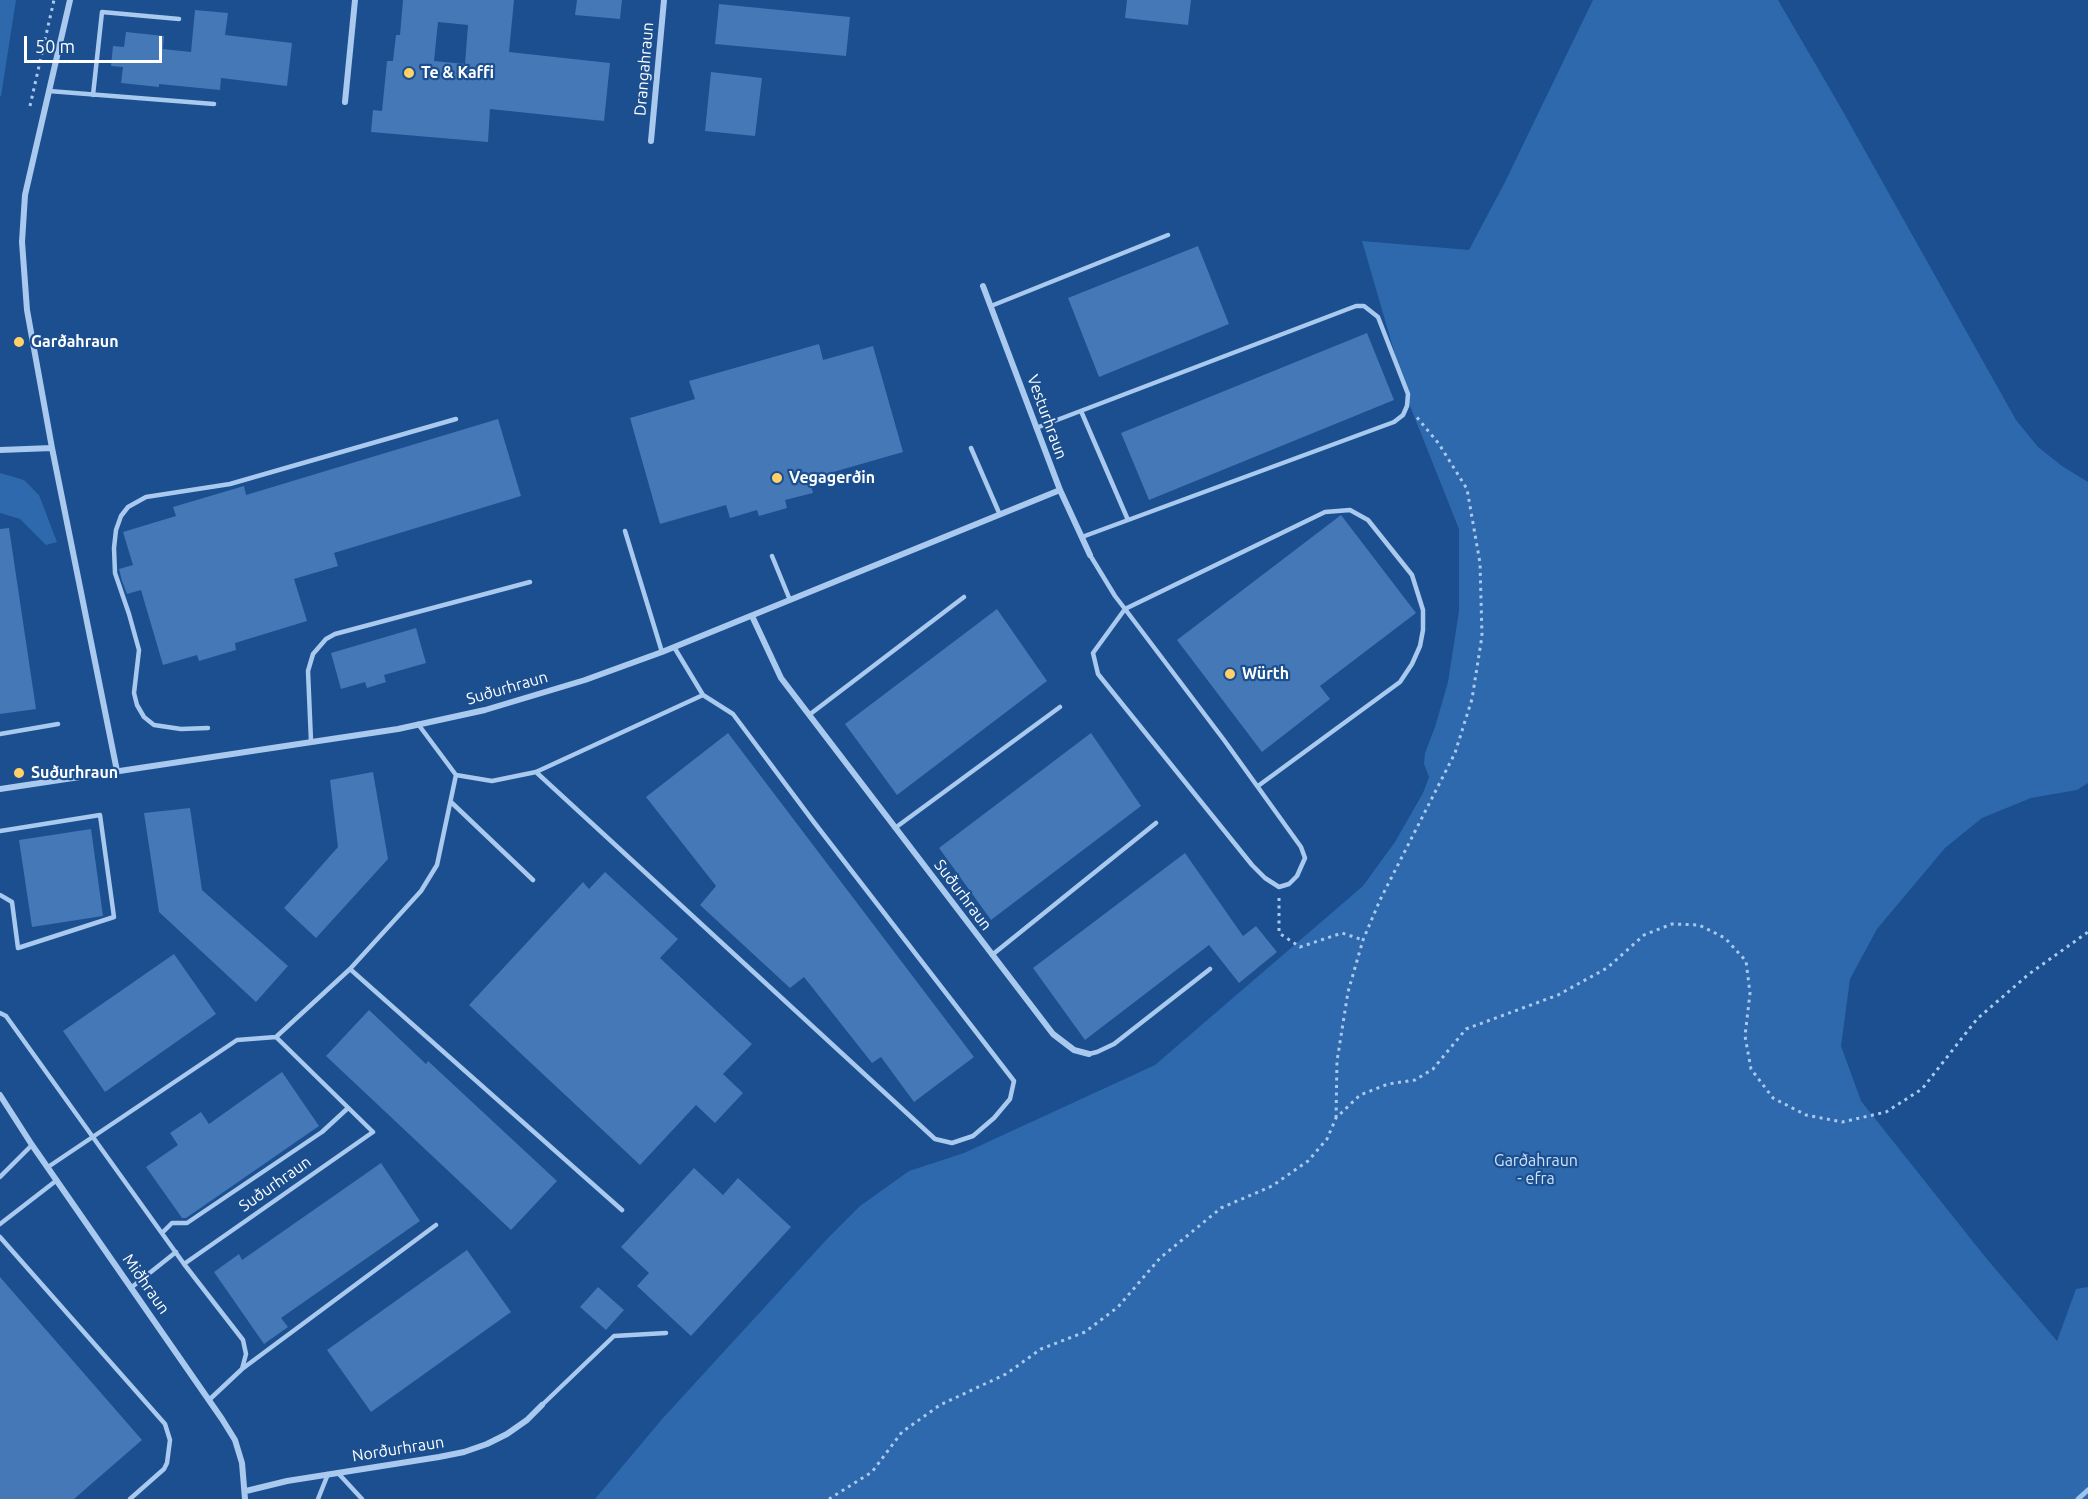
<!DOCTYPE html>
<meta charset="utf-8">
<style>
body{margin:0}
#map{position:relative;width:2088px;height:1499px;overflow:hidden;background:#1b4f8f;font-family:Ubuntu,sans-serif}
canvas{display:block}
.scale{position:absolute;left:24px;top:36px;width:138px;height:27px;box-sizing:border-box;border:3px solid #fff;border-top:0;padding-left:8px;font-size:18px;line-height:21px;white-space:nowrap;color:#fff;-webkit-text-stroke:4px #1b4f8f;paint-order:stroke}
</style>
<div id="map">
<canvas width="2088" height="1499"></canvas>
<div class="scale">50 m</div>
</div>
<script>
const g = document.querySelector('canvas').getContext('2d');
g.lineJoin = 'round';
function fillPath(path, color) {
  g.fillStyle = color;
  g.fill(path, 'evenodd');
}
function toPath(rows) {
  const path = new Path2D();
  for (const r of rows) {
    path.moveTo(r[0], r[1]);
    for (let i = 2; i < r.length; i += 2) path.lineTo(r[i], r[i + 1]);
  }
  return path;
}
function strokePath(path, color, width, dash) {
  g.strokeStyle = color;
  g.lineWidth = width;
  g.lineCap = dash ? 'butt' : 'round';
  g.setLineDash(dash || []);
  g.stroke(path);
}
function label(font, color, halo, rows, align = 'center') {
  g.font = font + ' Ubuntu,sans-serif';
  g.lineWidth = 4.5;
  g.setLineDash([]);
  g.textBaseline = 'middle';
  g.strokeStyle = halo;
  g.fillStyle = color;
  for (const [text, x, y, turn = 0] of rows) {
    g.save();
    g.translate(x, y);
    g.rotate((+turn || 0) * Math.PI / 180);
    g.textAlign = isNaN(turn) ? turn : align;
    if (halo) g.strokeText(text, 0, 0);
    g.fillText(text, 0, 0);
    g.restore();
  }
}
fillPath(toPath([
 [0,0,16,0,1,96,0,96],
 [1593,0,1778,0,1841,108,2016,420,2038,447,2062,466,2088,482,2088,783,2077,790,2031,798,1982,818,1945,848,1877,929,1850,979,1841,1046,1861,1101,1986,1258,2057,1341,2076,1289,2088,1287,2088,1499,595,1499,663,1418,828,1238,860,1206,909,1171,964,1153,1155,1065,1363,886,1395,842,1423,793,1429,777,1424,764,1425,753,1435,727,1448,682,1459,611,1459,529,1410,406,1362,241,1469,250,1505,182],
 [0,473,24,480,39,495,57,542,46,545,20,519,0,513]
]), '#2e69ad');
strokePath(toPath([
 [2078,1499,2088,1490]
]), '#9cc4f0', 5);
fillPath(toPath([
 [403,0,514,0,509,52,610,63,604,121,490,109,488,142,371,132,373,110,382,111,387,61,393,61,396,35,400,35],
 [438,22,468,25,465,64,434,61],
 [577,0,622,0,620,19,575,15],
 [1127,0,1191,0,1188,25,1125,18],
 [719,4,850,17,846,56,715,44],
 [195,10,228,13,225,35,292,43,287,86,221,78,220,90,159,84,159,87,121,83,123,67,111,66,113,46,124,47,126,32,164,36,163,49,191,52],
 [711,72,762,78,755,136,705,131],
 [1198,246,1229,324,1099,377,1068,298],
 [1367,333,1394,400,1149,500,1121,433],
 [819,344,823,360,873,346,903,452,809,479,813,493,785,500,787,508,759,516,757,510,730,518,726,505,660,524,630,418,695,399,689,381],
 [498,419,521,496,334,553,338,566,294,579,307,621,235,643,236,650,199,661,197,655,163,665,141,590,127,594,122,581,119,569,133,565,123,532,176,516,173,507,244,486,246,495],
 [1341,515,1416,613,1320,686,1330,699,1262,752,1177,640],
 [9,528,36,709,0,714,0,529],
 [997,609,1047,681,897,795,845,724],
 [416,628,426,663,384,675,386,682,367,688,365,682,341,689,331,653],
 [728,733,974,1057,914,1102,881,1057,872,1063,804,977,790,988,700,905,716,886,646,797],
 [1091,733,1141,806,991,920,939,848],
 [373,772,388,859,316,938,284,908,338,847,330,780],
 [190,808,202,890,288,966,256,1002,159,912,144,813],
 [91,829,103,916,32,927,19,840],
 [1185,853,1243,936,1256,926,1277,952,1239,983,1209,945,1085,1040,1033,968],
 [605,872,678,939,660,958,752,1044,723,1074,743,1093,715,1123,696,1105,640,1165,469,1005,583,882,589,889],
 [174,954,216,1014,105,1092,63,1031],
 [369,1010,426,1064,428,1061,557,1181,511,1230,326,1056],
 [282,1072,319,1126,186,1218,182,1218,146,1167,178,1145,170,1133,201,1112,209,1124],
 [381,1163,420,1221,281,1318,288,1327,264,1344,214,1272,239,1254,242,1260],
 [694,1168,723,1195,738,1178,791,1227,691,1336,637,1286,649,1273,621,1247],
 [467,1250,511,1312,371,1412,327,1350],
 [0,1277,142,1440,74,1499,0,1499],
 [598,1287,624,1310,606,1330,580,1307]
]), '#4478b7');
strokePath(toPath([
 [30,106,54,0],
 [1279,898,1279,933,1300,947,1342,933,1363,940],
 [1336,1118,1337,1061,1348,992,1363,940,1380,900,1455,753,1472,699,1482,636,1480,563,1467,489,1439,444,1415,415],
 [829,1499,872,1472,902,1432,940,1405,1006,1374,1041,1349,1085,1332,1118,1307,1160,1258,1221,1208,1272,1186,1308,1161,1327,1139,1336,1118,1360,1095,1388,1084,1415,1080,1433,1069,1466,1029,1558,995,1607,968,1644,935,1672,924,1699,925,1725,938,1746,961,1750,993,1745,1036,1751,1069,1773,1098,1806,1115,1842,1122,1886,1112,1922,1089,1977,1019,2029,974,2088,932]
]), '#a9c9ee', 3, [3, 4.5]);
strokePath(toPath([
 [49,91,214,104],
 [93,95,102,12,179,19],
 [991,306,1168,235],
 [1081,411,1128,520],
 [1036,428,1356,306,1364,306,1378,317,1408,394,1407,406,1403,415,1394,422,1082,537],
 [971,448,1000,515],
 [625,531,662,652],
 [1090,555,1115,596,1125,609,1224,740,1301,847,1305,858,1297,876,1289,884,1279,887,1265,878,1252,865,1098,674,1093,653,1125,609,1325,512,1350,510,1368,520,1412,575,1423,610,1423,630,1420,646,1412,664,1400,682,1258,786],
 [772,556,790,600],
 [809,715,964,597],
 [418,724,456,775,492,781,536,772,703,695,674,647],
 [208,728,181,729,154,725,144,717,137,705,134,693,139,650,129,614,115,573,114,548,116,530,121,516,128,507,146,497,230,484,456,419],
 [0,734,58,724],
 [311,741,308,671,313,654,326,639,335,634,530,582],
 [536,772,935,1139,952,1143,973,1136,994,1118,1010,1099,1014,1081,813,821,733,714,703,695],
 [451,802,533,880],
 [895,828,1060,707],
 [0,831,100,815,114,917,18,948,12,902,0,895],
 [992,955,1156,823],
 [350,969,622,1210],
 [0,1013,6,1016,184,1264],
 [1089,1054,1097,1052,1114,1044,1210,969],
 [48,1167,237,1040,276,1037,350,969,421,891,437,865,456,775],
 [0,1177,32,1145],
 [0,1224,57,1180],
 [162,1233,172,1223,187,1223,322,1132,348,1108],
 [0,1237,165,1424,170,1440,167,1463,164,1469,130,1499],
 [132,1287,176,1252],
 [242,1369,436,1225],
 [209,1400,242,1369,246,1354,243,1340,184,1264,373,1132,276,1037],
 [542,1405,614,1336,666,1333],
 [338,1473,362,1499],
 [318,1499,328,1474]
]), '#a9c9ee', 4.5);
strokePath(toPath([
 [70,0,25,195,22,242,27,310,52,448,117,771],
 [345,102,355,0],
 [651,141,664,0],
 [983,286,1060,490,1090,555],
 [0,450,52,448],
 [752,616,781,678,1053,1034,1074,1050,1089,1054],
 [0,789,398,729,485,710,585,680,662,652,1060,490],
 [0,1095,32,1145,222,1419,235,1440,242,1463,245,1499],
 [246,1491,287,1481,439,1457,464,1452,487,1444,507,1434,527,1420,542,1405]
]), '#a9c9ee', 6);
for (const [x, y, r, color] of [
 [409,73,6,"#ffd166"],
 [19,342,6,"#ffd166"],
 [777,478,6,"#ffd166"],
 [1230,674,6,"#ffd166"],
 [19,773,6,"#ffd166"]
]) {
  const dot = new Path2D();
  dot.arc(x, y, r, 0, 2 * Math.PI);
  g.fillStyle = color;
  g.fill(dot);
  strokePath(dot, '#1b4f8f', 2);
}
label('16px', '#fff', '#1b4f8f', [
 ["Drangahraun",644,69,-85],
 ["Vesturhraun",1047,417,70],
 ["Suðurhraun",507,688,-16],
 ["Suðurhraun",963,895,53],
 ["Suðurhraun",275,1184,-35],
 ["Miðhraun",146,1284,55],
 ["Norðurhraun",398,1449,-9]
]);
label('bold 16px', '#fff', '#1b4f8f', [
 ["Te & Kaffi",421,73],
 ["Garðahraun",31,342],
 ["Vegagerðin",789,478],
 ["Würth",1242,674],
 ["Suðurhraun",31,773]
], 'left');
label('16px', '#cfe3fa', '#1b4f8f', [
 ["Garðahraun",1536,1161],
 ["- efra",1536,1179]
]);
</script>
